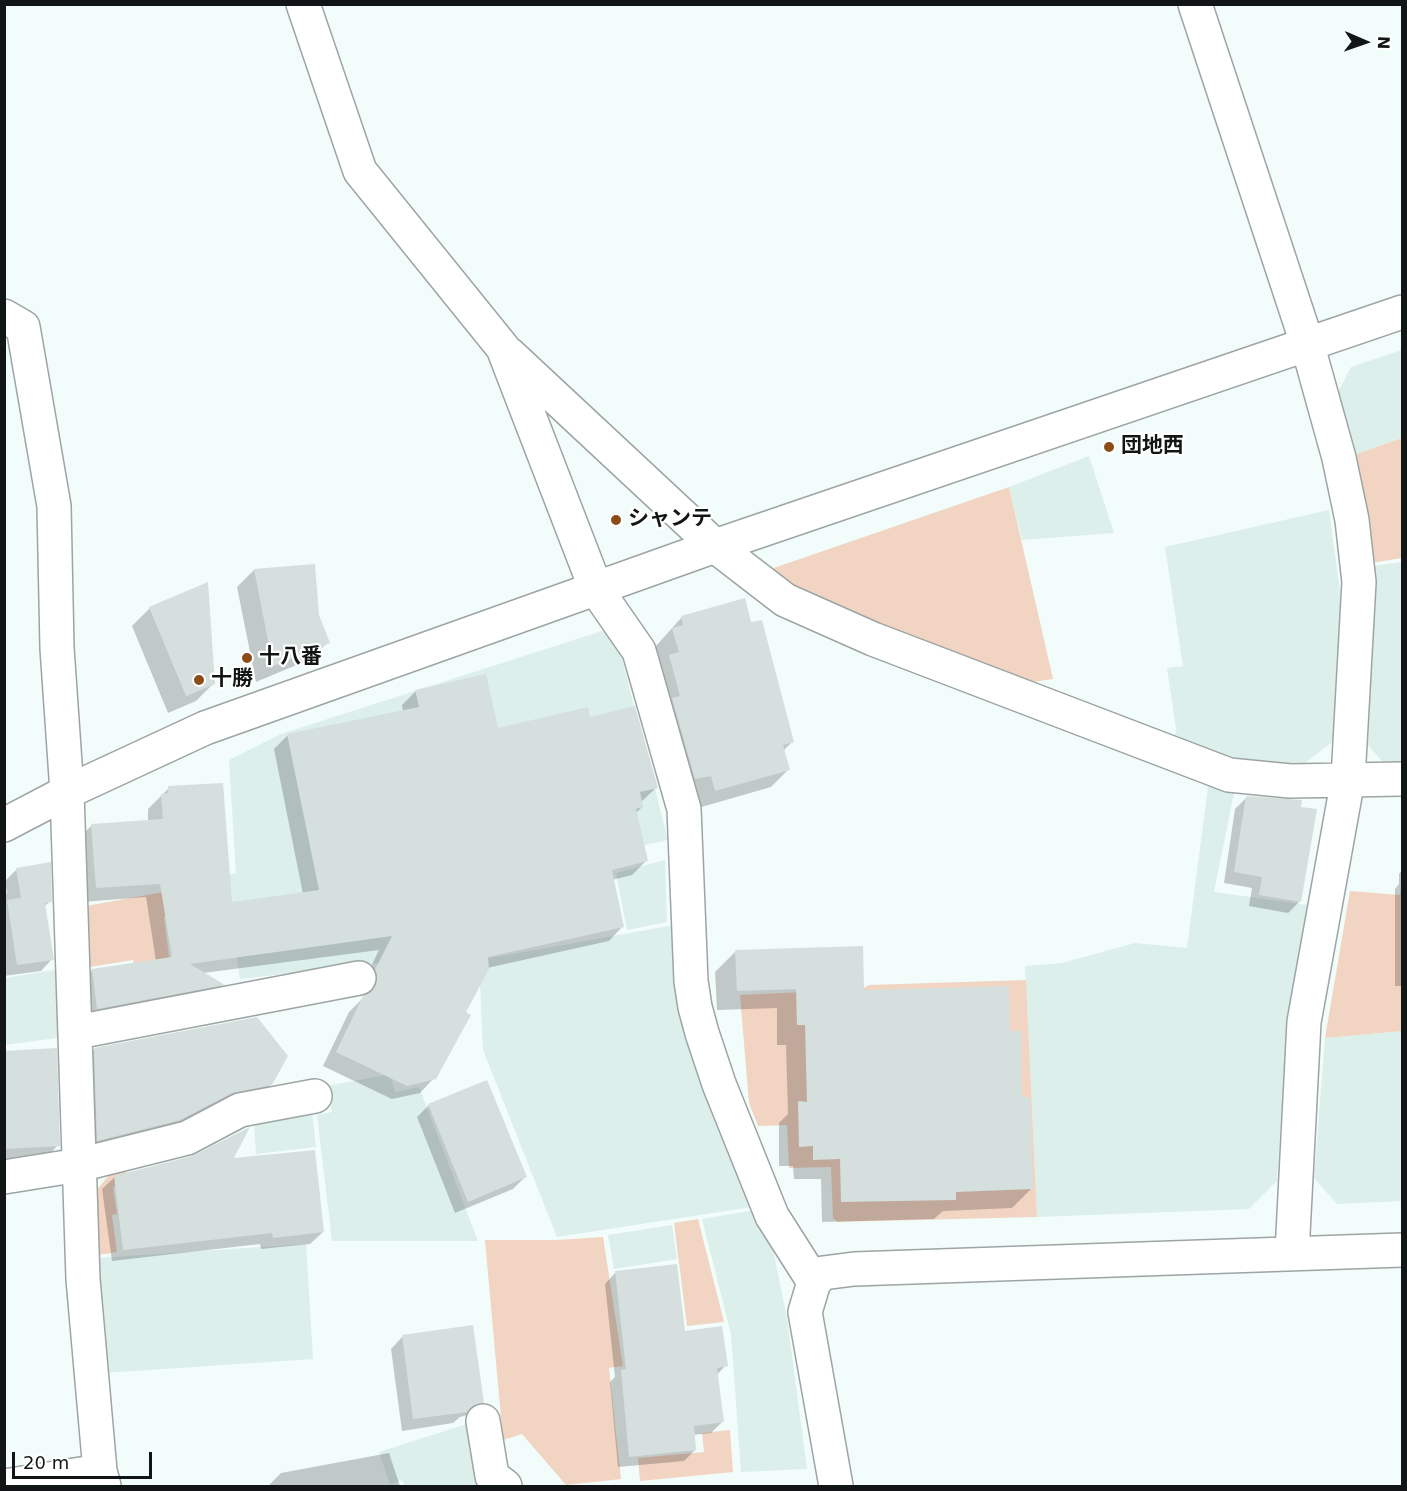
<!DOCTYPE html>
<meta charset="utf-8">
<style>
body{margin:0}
#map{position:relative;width:1407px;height:1491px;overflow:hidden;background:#f2fcfa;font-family:"DejaVu Sans",sans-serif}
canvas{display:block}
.frame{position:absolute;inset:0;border:6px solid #121515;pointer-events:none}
.north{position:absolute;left:1335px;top:12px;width:60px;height:60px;-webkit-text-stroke:4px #fff;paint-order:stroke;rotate:92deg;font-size:16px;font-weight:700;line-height:24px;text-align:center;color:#121515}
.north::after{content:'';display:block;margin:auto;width:21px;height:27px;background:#121515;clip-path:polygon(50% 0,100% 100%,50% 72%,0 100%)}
.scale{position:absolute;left:12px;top:1452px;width:140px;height:27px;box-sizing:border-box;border:3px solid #121515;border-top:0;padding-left:8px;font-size:18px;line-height:21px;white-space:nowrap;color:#121515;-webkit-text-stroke:4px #fff;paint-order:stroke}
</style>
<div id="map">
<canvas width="1407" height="1491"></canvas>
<div class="frame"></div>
<div class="north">N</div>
<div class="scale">20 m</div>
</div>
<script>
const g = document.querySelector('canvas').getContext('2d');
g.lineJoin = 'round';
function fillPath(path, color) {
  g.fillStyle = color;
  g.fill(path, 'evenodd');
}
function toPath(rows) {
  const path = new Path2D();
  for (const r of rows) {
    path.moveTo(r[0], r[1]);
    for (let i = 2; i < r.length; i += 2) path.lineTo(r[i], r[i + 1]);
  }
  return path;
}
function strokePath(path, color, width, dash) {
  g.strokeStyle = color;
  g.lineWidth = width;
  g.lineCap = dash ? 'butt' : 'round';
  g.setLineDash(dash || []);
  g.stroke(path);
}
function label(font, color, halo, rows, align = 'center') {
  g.font = font + ' "DejaVu Sans","Noto Sans JP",sans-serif';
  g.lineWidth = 4.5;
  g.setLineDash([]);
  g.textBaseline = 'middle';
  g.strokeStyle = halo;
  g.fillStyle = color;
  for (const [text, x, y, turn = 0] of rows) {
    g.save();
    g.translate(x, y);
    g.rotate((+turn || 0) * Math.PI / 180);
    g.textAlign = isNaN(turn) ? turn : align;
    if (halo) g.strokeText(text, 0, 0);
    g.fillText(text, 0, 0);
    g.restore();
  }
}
fillPath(toPath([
 [1402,350,1402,438,1354,455,1337,394,1351,367],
 [1089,456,1114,533,1022,540,1009,487],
 [1329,510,1340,592,1340,680,1335,740,1293,772,1242,766,1174,745,1176,728,1167,668,1183,666,1165,547],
 [1402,562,1402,767,1387,767,1368,745,1375,587,1373,566],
 [605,630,621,655,668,840,472,882,477,952,240,979,223,876,236,873,229,760,281,734],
 [1209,779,1235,788,1214,892,1309,905,1286,1047,1277,1181,1249,1209,1037,1217,1025,966,1062,963,1135,943,1187,948],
 [665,860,667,922,627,930,616,873],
 [680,924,758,1206,557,1237,483,1050,479,960],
 [60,969,63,1037,5,1045,5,978],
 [1402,1031,1402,1201,1337,1204,1314,1178,1325,1038],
 [390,1074,395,1092,419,1087,478,1241,332,1241,317,1115,332,1112,327,1086],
 [312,1112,316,1147,256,1154,254,1126,275,1119],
 [756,1210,771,1240,787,1318,807,1469,741,1472,731,1334,702,1219],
 [672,1225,677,1259,614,1269,608,1235],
 [306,1244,313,1359,104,1373,97,1258],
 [470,1423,485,1486,405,1486,402,1480,390,1485,379,1452]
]), '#dcefeb');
fillPath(toPath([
 [1402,438,1402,558,1371,563,1354,455],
 [1009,487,1053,679,1019,684,798,591,771,569],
 [1402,871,1402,1031,1325,1038,1350,891,1400,895],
 [219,882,173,914,164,917,174,994,140,1001,133,960,90,967,86,906],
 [1026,980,1037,1217,837,1222,833,1218,831,1167,789,1168,787,1125,758,1126,749,1103,740,995,862,989,869,985],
 [126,1165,127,1185,113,1187,117,1214,112,1215,117,1252,98,1255,93,1194,111,1173],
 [698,1219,724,1322,687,1326,674,1223],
 [603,1237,623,1366,609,1368,621,1479,566,1485,522,1434,503,1440,485,1240,557,1240],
 [730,1430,733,1472,640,1481,638,1458,704,1452,702,1433]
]), '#f1d4c1');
fillPath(toPath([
 [254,570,317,615,328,642,311,659,256,682,237,587],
 [150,608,214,683,196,701,168,713,132,626],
 [682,617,750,624,793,741,783,751,788,770,771,787,698,808,652,674,660,666,655,647],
 [416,691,497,730,589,719,657,787,641,802,642,807,636,813,646,861,632,875,612,880,623,926,609,941,487,968,464,1013,434,1078,420,1093,392,1099,323,1066,349,1012,363,998,364,990,362,985,379,950,203,973,223,985,209,998,83,1022,78,984,92,970,156,961,146,897,82,902,77,840,91,826,148,821,148,809,169,788,231,903,303,894,274,749,288,735,403,712,402,705],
 [1247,797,1316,811,1299,902,1288,913,1249,906,1252,888,1224,883,1235,809],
 [17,869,50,901,44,907,52,959,41,971,4,976,4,894,7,893,5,881],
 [1402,870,1402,986,1395,986,1395,889,1399,884,1399,874],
 [735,952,863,991,1008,1032,1020,1098,1032,1188,1012,1208,943,1211,934,1219,822,1222,821,1179,794,1179,793,1166,779,1166,779,1123,788,1114,786,1045,777,1045,777,1008,717,1010,715,972],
 [95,1049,271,1084,259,1096,167,1132,86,1152,83,1061],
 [4,1052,58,1145,47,1157,4,1160],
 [429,1105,525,1177,513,1189,455,1213,417,1117],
 [192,1158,231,1160,323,1232,310,1244,261,1249,260,1244,112,1261,102,1189,115,1177],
 [616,1272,684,1332,726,1365,716,1376,722,1422,711,1433,693,1435,695,1450,684,1461,618,1467,610,1382,615,1377,605,1284],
 [403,1336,483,1402,471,1414,460,1417,453,1423,402,1431,391,1349],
 [389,1453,400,1486,268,1486,281,1473]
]), '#0003');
fillPath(toPath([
 [315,564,319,615,330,643,273,666,254,569],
 [208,582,215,684,186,696,149,607],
 [745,598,751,622,762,620,794,742,783,745,790,770,715,791,711,776,695,779,672,698,680,696,669,655,679,652,672,628,683,625,681,616],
 [486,674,498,728,588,707,590,717,635,706,658,788,640,792,643,807,636,809,648,861,612,870,624,927,488,957,489,969,466,1012,471,1015,436,1079,407,1086,336,1052,363,996,371,993,376,985,377,975,375,970,392,936,190,964,225,985,97,1009,92,969,172,957,160,884,96,888,91,824,163,819,161,794,168,793,168,786,223,783,232,902,319,890,287,734,419,707,415,690],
 [1246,796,1302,800,1301,807,1317,809,1301,902,1259,895,1262,877,1234,872],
 [51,862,52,902,45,903,54,960,17,965,7,900,21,898,16,868],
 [863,946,864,990,1009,986,1010,1031,1021,1031,1022,1097,1030,1097,1033,1189,956,1192,956,1200,841,1202,840,1159,813,1160,813,1146,799,1147,798,1101,807,1102,805,1025,797,1025,796,989,737,991,735,950],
 [257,1017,288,1056,272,1085,232,1093,180,1120,97,1141,94,1048],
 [57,1048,60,1146,4,1149,4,1051],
 [487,1080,527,1177,468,1202,428,1104],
 [250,1127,234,1158,315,1150,324,1232,273,1238,272,1233,123,1250,114,1176,192,1156],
 [677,1264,685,1331,722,1326,728,1366,717,1368,724,1422,694,1426,696,1450,629,1457,621,1370,626,1369,615,1271],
 [473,1325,484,1403,472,1406,467,1412,413,1419,402,1335]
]), '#d5dfdd');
const minor = toPath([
 [303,4,360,171,503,348,596,589,639,651,684,809,691,981,695,1007,702,1033,719,1084,772,1216,814,1282],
 [1195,4,1307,343,1339,458,1352,520,1359,582,1348,779,1304,1022,1292,1253],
 [4,316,23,327,54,506,57,648,67,792,83,1279,100,1471,104,1486],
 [509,354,715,546,785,600,873,639,1229,775,1290,781,1402,779],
 [4,825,67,792,205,728,715,546,1402,312],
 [77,1032,359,978],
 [4,1177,79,1165,187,1138,240,1110,315,1096],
 [483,1421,492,1476,505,1486],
 [4,1486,100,1471],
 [836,1486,805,1312,814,1282,823,1273,854,1269,1402,1250]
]);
strokePath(minor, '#9ca5a3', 36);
strokePath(minor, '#fff', 33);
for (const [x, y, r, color] of [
 [1109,447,6,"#8c4c15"],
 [616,520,6,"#8c4c15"],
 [247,658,6,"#8c4c15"],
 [199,680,6,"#8c4c15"]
]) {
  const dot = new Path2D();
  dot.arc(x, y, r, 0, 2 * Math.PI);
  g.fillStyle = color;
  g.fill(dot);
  strokePath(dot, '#fff', 2);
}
label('bold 21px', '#121515', '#fff', [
 ["団地西",1121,447],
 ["シャンテ",628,520],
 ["十八番",259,658],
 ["十勝",211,680]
], 'left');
</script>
